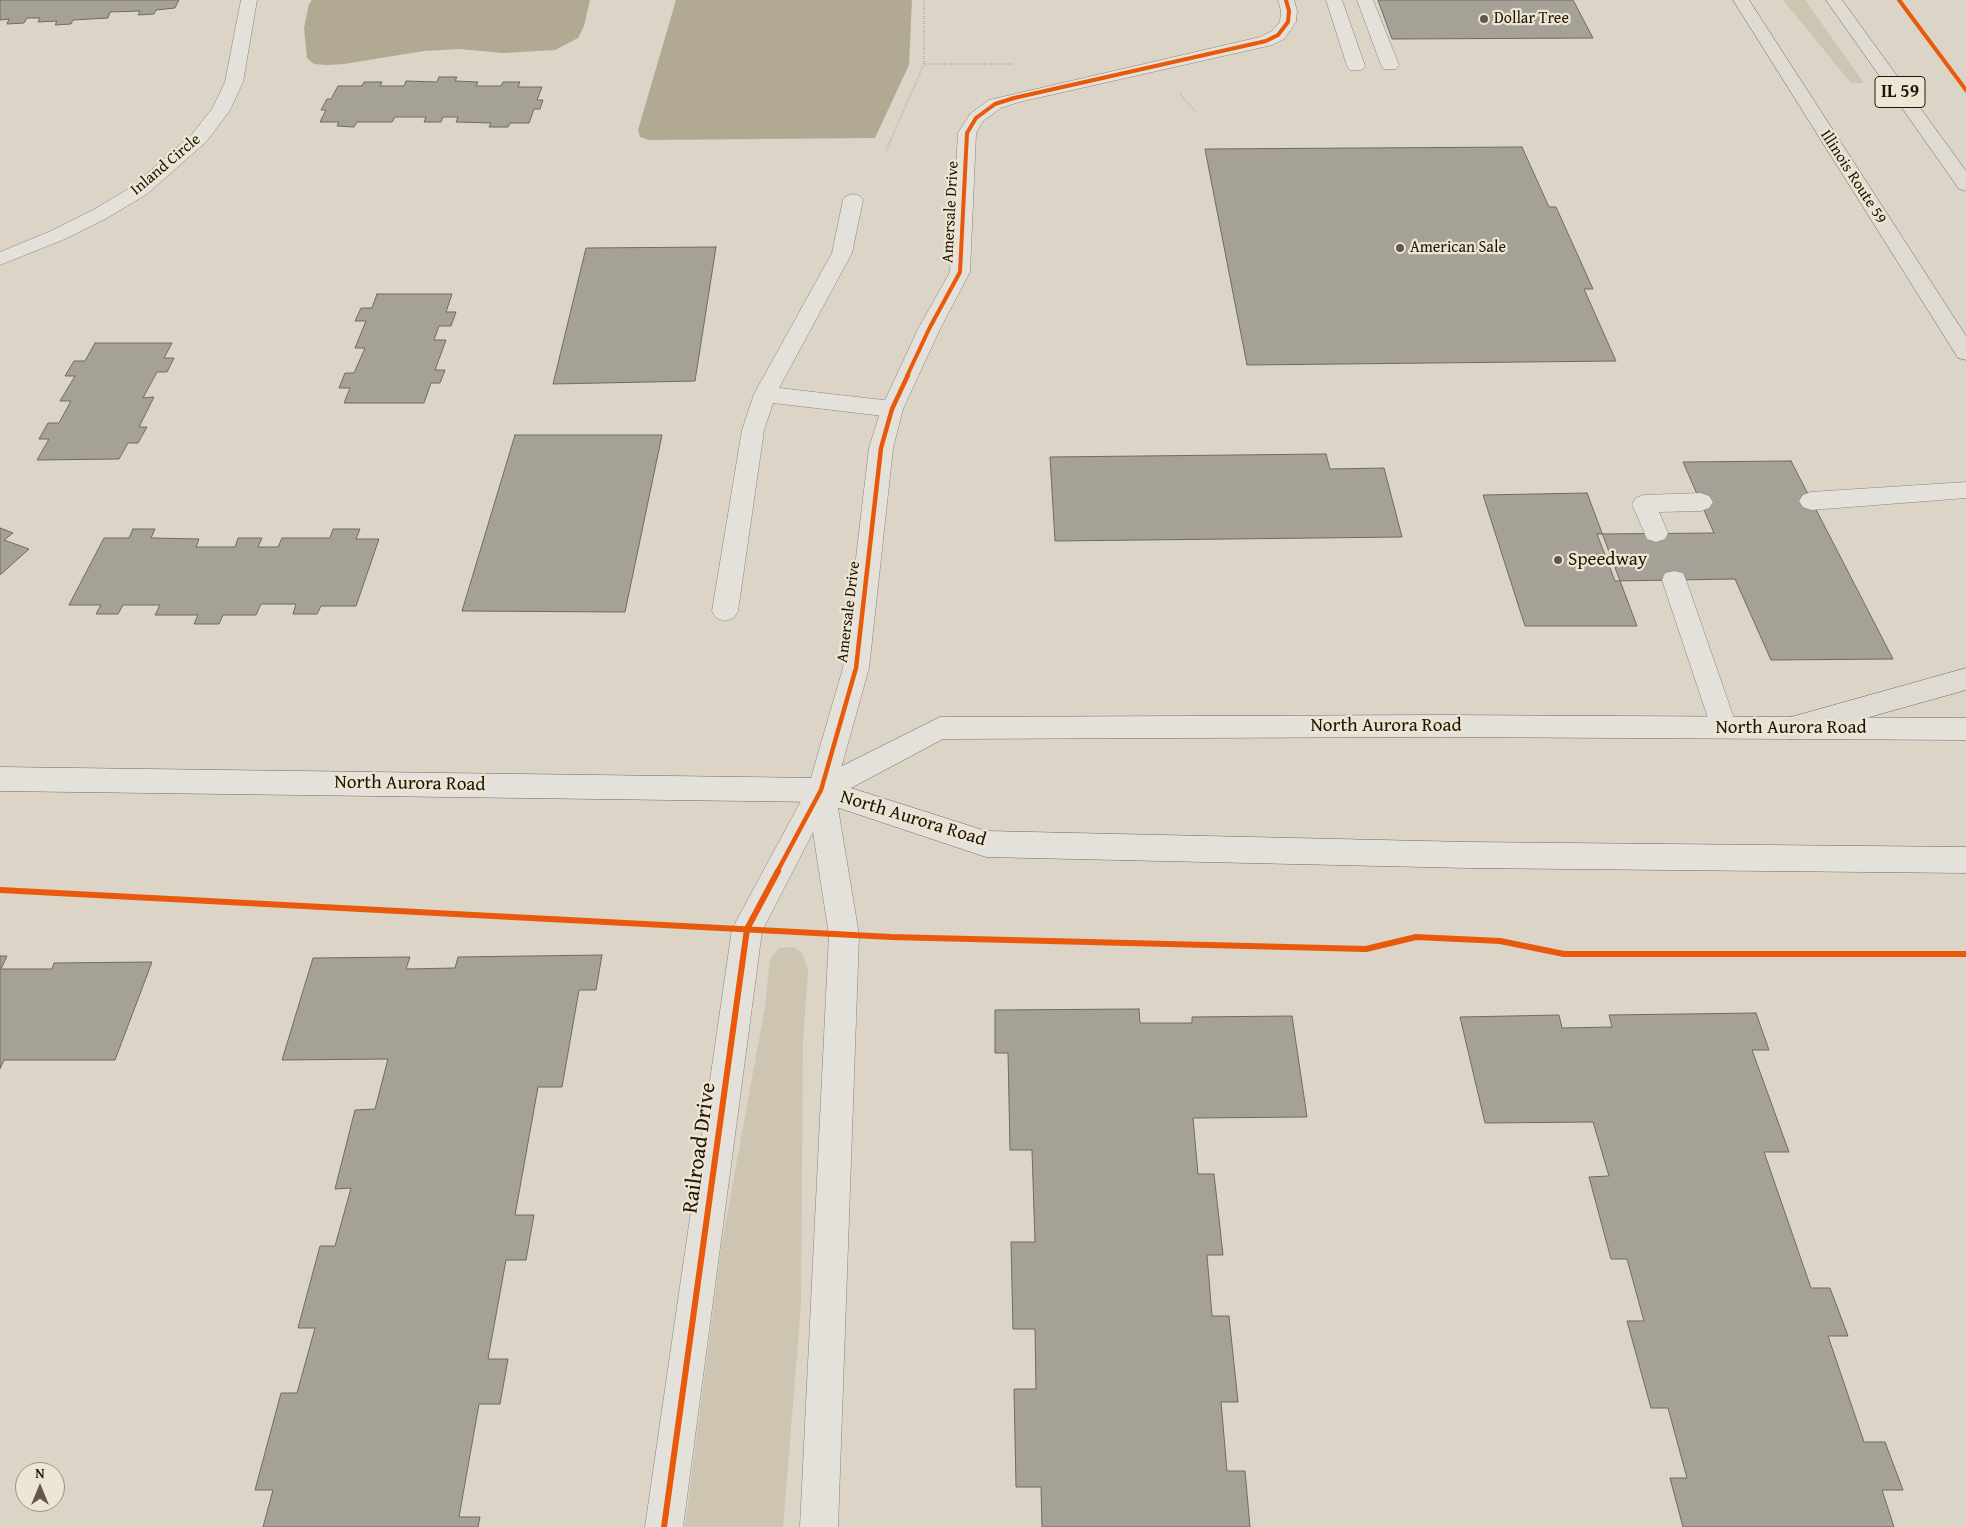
<!DOCTYPE html>
<style>
body{margin:0}
#map{position:relative;width:1966px;height:1527px;overflow:hidden;background:#dbd4c7;font-family:"Gentium Book Plus",serif}
canvas{display:block}
.north{position:absolute;left:15px;top:1462px;width:50px;height:50px;box-sizing:border-box;background:#ede6d5;border:1px solid #9c9281;border-radius:50%;rotate:0deg;font-size:14px;font-weight:700;line-height:20px;text-align:center;color:#221503}
.north::after{content:'';display:block;margin:auto;width:18px;height:22px;background:#635848;clip-path:polygon(50% 0,100% 100%,50% 72%,0 100%)}
</style>
<div id="map">
<canvas width="1966" height="1527"></canvas>
<div class="north">N</div>
</div>
<script>
const g = document.querySelector('canvas').getContext('2d');
g.lineJoin = 'round';
function fillPath(path, color) {
  g.fillStyle = color;
  g.fill(path, 'evenodd');
}
function toPath(rows) {
  const path = new Path2D();
  for (const r of rows) {
    path.moveTo(r[0], r[1]);
    for (let i = 2; i < r.length; i += 2) path.lineTo(r[i], r[i + 1]);
  }
  return path;
}
function strokePath(path, color, width, dash) {
  g.strokeStyle = color;
  g.lineWidth = width;
  g.lineCap = dash ? 'butt' : 'round';
  g.setLineDash(dash || []);
  g.stroke(path);
}
function label(font, color, halo, rows, align = 'center') {
  g.font = font + ' "Gentium Book Plus",serif';
  g.lineWidth = 4.5;
  g.setLineDash([]);
  g.textBaseline = 'middle';
  g.strokeStyle = halo;
  g.fillStyle = color;
  for (const [text, x, y, turn = 0] of rows) {
    g.save();
    g.translate(x, y);
    g.rotate((+turn || 0) * Math.PI / 180);
    g.textAlign = isNaN(turn) ? turn : align;
    if (halo) g.strokeText(text, 0, 0);
    g.fillText(text, 0, 0);
    g.restore();
  }
}
fillPath(toPath([
 [1783,0,1805,0,1864,83,1851,83],
 [794,947,803,954,808,971,803,1041,801,1305,783,1527,685,1527,721,1249,765,1006,770,959,779,948]
]), '#cdc4b1');
fillPath(toPath([
 [312,0,590,0,584,26,578,38,555,50,503,53,459,49,424,51,344,64,327,65,314,64,307,58,304,28,309,4],
 [676,0,912,0,909,65,875,138,649,140,640,137,638,130]
]), '#b2a995');
const building = toPath([
 [0,0,179,0,175,8,156,10,154,14,138,15,140,11,110,12,108,18,73,20,71,24,55,25,57,21,38,22,40,18,27,18,24,23,7,24,9,19,0,20,0,0],
 [1378,0,1573,0,1593,38,1392,39,1378,0],
 [439,77,457,77,455,81,478,82,476,86,501,86,503,82,520,82,518,87,542,87,537,100,543,100,540,109,534,109,529,123,510,123,508,127,489,127,491,123,456,122,458,117,443,117,441,122,424,122,426,117,395,117,392,122,357,122,354,127,337,126,339,122,320,122,326,110,321,110,327,99,331,99,338,86,362,86,364,82,382,82,380,86,404,86,406,81,437,82,439,77],
 [1522,147,1549,207,1556,207,1593,289,1584,289,1616,361,1247,365,1205,149,1522,147],
 [716,247,695,381,553,384,586,248,716,247],
 [377,294,452,294,446,312,456,312,451,326,439,326,434,340,446,340,435,370,445,370,440,383,431,383,424,403,344,403,350,388,339,388,345,373,354,373,365,348,355,348,366,321,355,321,361,308,372,308,377,294],
 [95,343,172,343,164,358,174,358,167,372,157,372,143,398,154,397,139,427,147,427,138,443,128,443,119,459,37,460,49,439,39,439,48,423,59,423,71,401,60,401,75,376,65,376,74,361,85,361,95,343],
 [515,435,662,435,625,612,462,611,515,435],
 [1326,454,1330,469,1384,468,1402,537,1055,541,1050,457,1326,454],
 [1791,461,1893,659,1771,660,1735,579,1615,581,1597,534,1714,533,1683,462,1791,461],
 [1587,493,1637,626,1525,626,1483,495,1587,493],
 [0,528,13,533,4,540,29,549,0,575,0,528],
 [133,529,155,529,151,538,199,539,196,547,235,547,238,538,262,538,258,547,278,547,282,538,330,538,333,529,360,529,356,539,379,539,356,606,321,606,317,614,293,614,296,604,261,604,256,615,223,615,219,624,194,624,198,615,155,615,160,605,123,605,118,614,96,614,101,605,69,605,104,538,129,538,133,529],
 [602,955,596,990,579,990,562,1087,538,1087,515,1215,534,1215,526,1260,506,1260,488,1359,508,1359,500,1404,479,1404,459,1517,480,1517,478,1527,263,1527,273,1490,255,1490,281,1393,297,1393,315,1328,298,1328,320,1246,335,1246,351,1188,335,1189,355,1110,375,1109,388,1059,282,1060,313,958,410,957,406,969,455,968,458,957,602,955],
 [0,956,7,956,1,969,52,969,54,963,152,962,115,1060,4,1060,0,1069,0,956],
 [1139,1009,1140,1023,1192,1023,1192,1017,1292,1016,1307,1117,1193,1118,1198,1174,1214,1174,1223,1255,1207,1255,1212,1316,1229,1316,1238,1402,1221,1402,1227,1471,1245,1471,1250,1527,1042,1527,1041,1487,1016,1487,1014,1389,1036,1389,1035,1329,1013,1329,1011,1242,1035,1242,1032,1150,1010,1150,1008,1053,995,1053,995,1010,1139,1009],
 [1756,1013,1769,1050,1752,1050,1789,1152,1764,1152,1811,1288,1830,1288,1848,1336,1828,1336,1864,1442,1885,1442,1903,1490,1882,1490,1894,1527,1683,1527,1670,1478,1687,1478,1668,1408,1651,1408,1627,1321,1644,1321,1627,1259,1611,1259,1589,1177,1609,1176,1593,1122,1485,1123,1460,1017,1559,1015,1562,1028,1612,1027,1609,1015,1756,1013]
]);
fillPath(building, '#a6a197');
strokePath(building, '#706a61', 1);
const service = toPath([
 [1326,0,1342,0,1365,66,1362,70,1350,70,1347,66,1326,0],
 [1357,0,1373,0,1399,65,1396,69,1384,69,1381,65,1357,0],
 [853,194,860,196,863,200,852,253,779,388,892,401,900,404,903,409,900,414,892,417,773,403,764,430,738,611,734,618,725,621,716,618,712,611,742,430,754,394,832,253,843,200,846,196,853,194],
 [1966,482,1966,498,1811,510,1803,507,1799,501,1803,495,1811,492,1966,482],
 [1701,493,1709,496,1713,502,1709,508,1701,511,1659,512,1668,533,1665,539,1656,542,1647,539,1632,504,1636,498,1644,495,1701,493],
 [1674,571,1683,573,1686,580,1737,727,1734,735,1724,738,1714,735,1711,727,1662,580,1665,573,1674,571]
]);
const minor = toPath([
 [241,0,257,0,243,82,230,110,206,142,147,194,107,218,65,239,0,265,0,252,51,231,93,210,133,186,192,134,212,109,225,82,241,0],
 [1278,0,1294,0,1297,11,1296,22,1284,39,1272,45,1019,102,1001,108,983,121,976,133,970,272,940,329,903,409,893,448,869,668,835,790,859,935,838,1527,800,1527,829,935,813,832,762,931,683,1527,645,1527,732,929,808,788,843,668,869,448,881,409,918,329,950,272,958,133,970,114,989,100,1260,37,1272,31,1280,22,1281,11,1278,0]
]);
const secondary = toPath([
 [1441,715,1966,718,1966,740,1441,737,943,739,851,788,986,831,1468,842,1966,847,1966,873,1468,868,986,857,821,802,0,791,0,767,818,778,940,717,1441,715]
]);
const primary = toPath([
 [1733,0,1749,0,1966,336,1966,360,1958,358,1733,0],
 [1826,0,1842,0,1966,171,1966,191,1959,189,1826,0],
 [1966,668,1966,690,1791,739,1781,736,1778,728,1781,720,1791,717,1966,668]
]);
strokePath(service, '#8a847b', 1);
strokePath(minor, '#8a847b', 1);
strokePath(secondary, '#706a61', 1);
strokePath(primary, '#706a61', 1);
strokePath(toPath([
 [924,64,1013,64],
 [1181,95,1197,113],
 [886,151,924,64,924,0]
]), '#9e9a93', 2, [0.5, 2]);
fillPath(service, '#e4e1da');
fillPath(minor, '#e4e1da');
fillPath(secondary, '#e4e1da');
fillPath(primary, '#dfdbd3');
strokePath(toPath([
 [1899,0,1966,90],
 [907,376,929,329,960,272,967,133,976,118,995,104,1014,98,1266,41,1278,35,1288,22,1289,11,1286,0]
]), '#e8590c', 4);
strokePath(toPath([
 [777,872,821,790,856,668,881,448,892,409,908,375]
]), '#e8590c', 4.5);
strokePath(toPath([
 [0,890,891,937,1366,949,1416,937,1500,941,1564,954,1966,954],
 [664,1527,747,929,778,871]
]), '#e8590c', 6);
for (const [x, y, r, color] of [
 [1484,19,5,"#635848"],
 [1400,248,5,"#635848"],
 [1558,560,5,"#635848"]
]) {
  const dot = new Path2D();
  dot.arc(x, y, r, 0, 2 * Math.PI);
  g.fillStyle = color;
  g.fill(dot);
  strokePath(dot, '#ede6d5', 2);
}
label('16px', '#221503', '#ede6d5', [
 ["Dollar Tree",1494,19],
 ["American Sale",1410,248]
], 'left');
label('16px', '#221503', '#ede6d5', [
 ["Inland Circle",166,165,-40],
 ["Illinois Route 59",1853,177,57],
 ["Amersale Drive",951,212,-87],
 ["Amersale Drive",849,612,-83]
]);
for (const [x, y, w] of [
 [1900,92,50]
]) {
  const box = new Path2D();
  box.roundRect(x - w / 2, y - 15.5, w, 31, 4);
  g.fillStyle = '#ede6d5';
  g.fill(box);
  strokePath(box, '#221503', 1);
}
label('bold 18px', '#221503', null, [
 ["IL 59",1900,92]
]);
label('19px', '#221503', '#ede6d5', [
 ["Speedway",1568,560]
], 'left');
label('19px', '#221503', '#ede6d5', [
 ["North Aurora Road",1386,726],
 ["North Aurora Road",1791,728],
 ["North Aurora Road",410,784,1],
 ["North Aurora Road",913,819,17]
]);
label('22px', '#221503', '#ede6d5', [
 ["Railroad Drive",700,1148,-82]
]);
</script>
